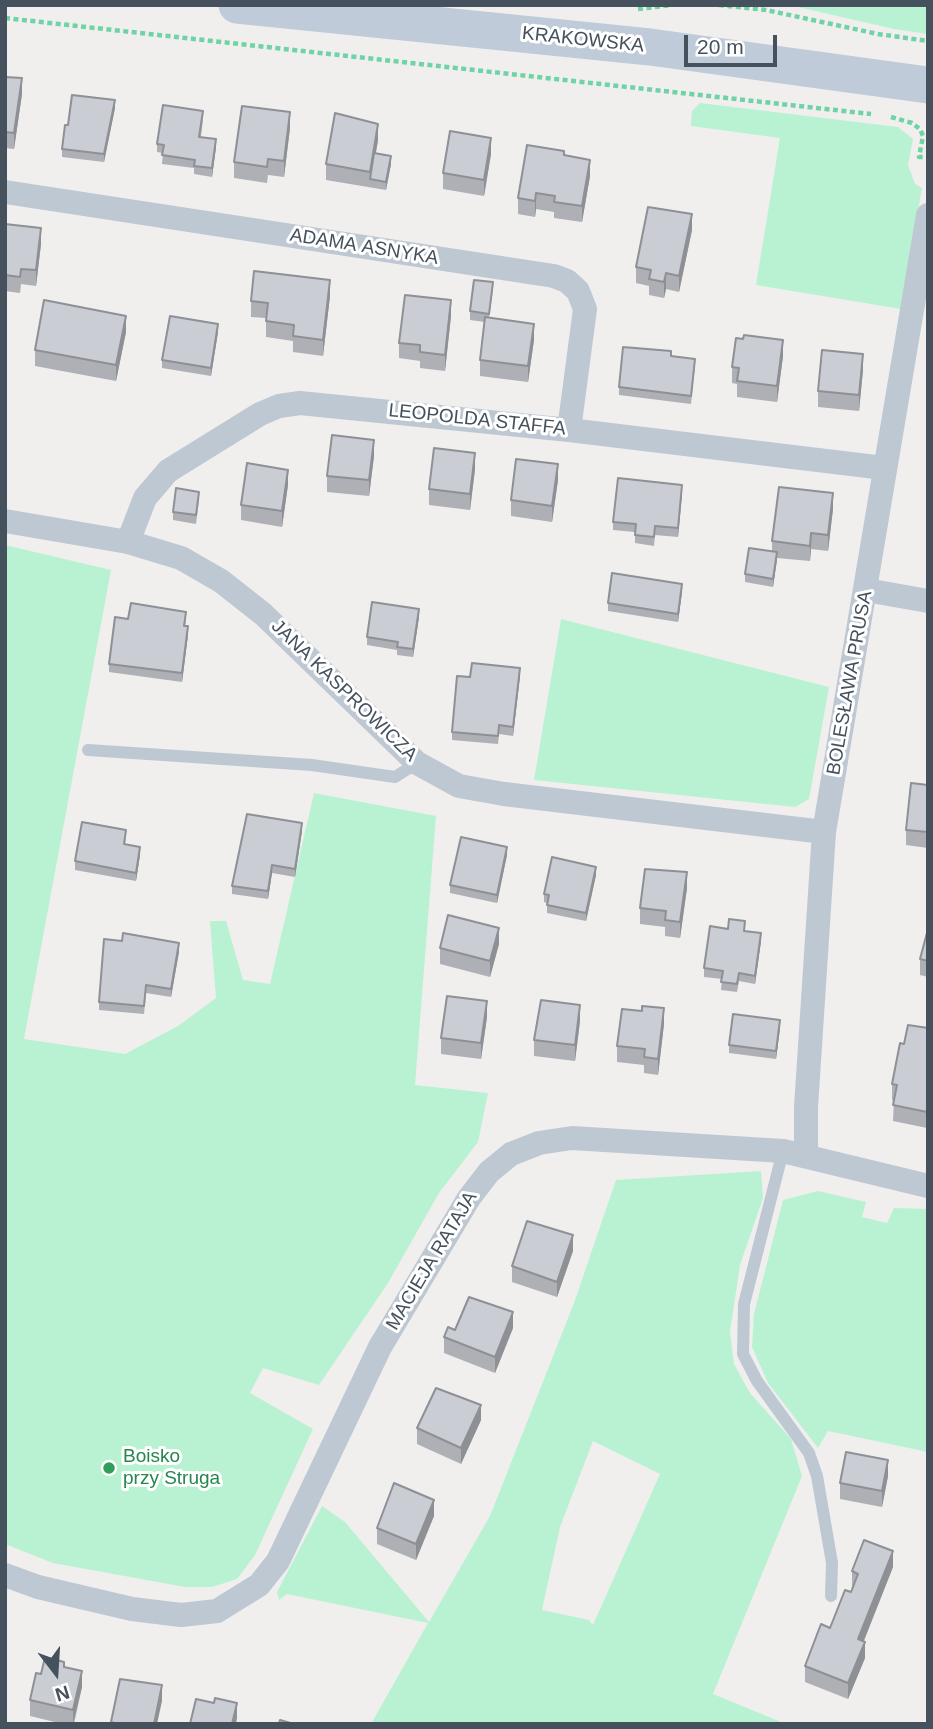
<!DOCTYPE html>
<meta charset="utf-8">
<style>
body{margin:0}
#map{position:relative;width:933px;height:1729px;overflow:hidden;background:#f1eeee;font-family:Helvetica,sans-serif}
canvas{display:block}
.frame{position:absolute;inset:0;border:7px solid #45515d;pointer-events:none}
.north{position:absolute;left:21px;top:1638px;width:70px;height:70px;-webkit-text-stroke:5px #fff;paint-order:stroke;rotate:163deg;font-size:19px;font-weight:700;line-height:28px;text-align:center;color:#45515d}
.north::after{content:'';display:block;margin:auto;width:24px;height:32px;background:#45515d;clip-path:polygon(50% 0,100% 100%,50% 72%,0 100%)}
.scale{position:absolute;left:684px;top:35px;width:93px;height:32px;box-sizing:border-box;border:4px solid #45515d;border-top:0;padding-left:9px;font-size:21px;line-height:24px;white-space:nowrap;color:#45515d;-webkit-text-stroke:5px #fff;paint-order:stroke}
</style>
<div id="map">
<canvas width="933" height="1729"></canvas>
<div class="frame"></div>
<div class="north">N</div>
<div class="scale">20 m</div>
</div>
<script>
const g = document.querySelector('canvas').getContext('2d');
g.lineJoin = 'round';
function fillPath(path, color) {
  g.fillStyle = color;
  g.fill(path, 'evenodd');
}
function toPath(rows) {
  const path = new Path2D();
  for (const r of rows) {
    path.moveTo(r[0], r[1]);
    for (let i = 2; i < r.length; i += 2) path.lineTo(r[i], r[i + 1]);
  }
  return path;
}
function strokePath(path, color, width, dash) {
  g.strokeStyle = color;
  g.lineWidth = width;
  g.lineCap = dash ? 'butt' : 'round';
  g.setLineDash(dash || []);
  g.stroke(path);
}
function label(font, color, halo, rows, align = 'center') {
  g.font = font + ' Helvetica,sans-serif';
  g.lineWidth = 6;
  g.setLineDash([]);
  g.textBaseline = 'middle';
  g.strokeStyle = halo;
  g.fillStyle = color;
  for (const [text, x, y, turn = 0] of rows) {
    g.save();
    g.translate(x, y);
    g.rotate((+turn || 0) * Math.PI / 180);
    g.textAlign = isNaN(turn) ? turn : align;
    if (halo) g.strokeText(text, 0, 0);
    g.fillText(text, 0, 0);
    g.restore();
  }
}
fillPath(toPath([
 [789,5,928,5,928,34,894,29],
 [700,103,898,127,913,139,908,165,915,184,922,188,901,309,756,285,780,138,691,126,692,111],
 [5,545,111,570,24,1039,125,1054,178,1026,216,998,210,921,226,921,243,980,270,984,314,793,436,816,415,1085,488,1093,478,1142,439,1193,388,1283,319,1385,263,1368,250,1393,313,1429,255,1555,237,1579,212,1587,185,1587,53,1563,5,1544],
 [561,619,829,687,809,799,795,807,534,780],
 [761,1171,763,1198,740,1265,730,1332,734,1364,750,1393,791,1439,802,1476,713,1694,786,1724,371,1724,428,1623,287,1594,279,1600,277,1592,322,1506,345,1522,429,1622,490,1516,574,1303,616,1180],
 [593,1441,660,1474,593,1625,589,1620,542,1610,560,1527],
 [818,1191,866,1202,862,1217,887,1223,894,1208,928,1209,928,1452,828,1431,818,1448,768,1383,752,1347,754,1314,783,1200]
]), '#b9f2d2');
strokePath(toPath([
 [719,5,766,10,878,34,928,41],
 [638,9,672,5],
 [5,18,871,114],
 [891,117,912,123,920,129,923,136,919,157,928,157]
]), '#6ed3a6', 4.5, [5, 3.5]);
strokePath(toPath([
 [88,750,312,765,395,777,417,763],
 [783,1151,744,1304,743,1354,757,1381,809,1453,817,1476,832,1563,831,1596]
]), '#bec8d2', 12);
strokePath(toPath([
 [5,192,554,276,567,281,578,291,585,309,569,430],
 [5,521,128,542,181,558,221,581,263,614,417,763,459,786,504,794,824,832],
 [128,542,145,498,168,471,260,414,279,406,300,403,569,430,884,468],
 [866,590,928,601],
 [806,1156,806,1107,824,832,928,215],
 [5,1575,38,1587,132,1609,181,1615,217,1611,259,1585,278,1561,380,1347,469,1198,489,1172,511,1154,539,1143,572,1138,783,1151,928,1186]
]), '#bec8d2', 24);
strokePath(toPath([
 [237,5,650,47,928,85]
]), '#bfcbd9', 37);
fillPath(toPath([
 [5,77,22,94,14,149,5,148],
 [115,108,104,162,62,157,62,149,68,125],
 [203,119,201,137,216,147,212,177,194,174,194,168,162,164,163,153,157,152,157,144],
 [290,128,284,177,268,175,267,183,234,178,234,162],
 [378,140,376,153,391,164,386,190,326,180,326,164],
 [491,154,484,196,443,189,443,173],
 [564,156,590,176,582,222,554,218,554,212,536,209,535,217,518,214,518,198],
 [5,224,41,244,36,286,21,284,20,293,5,291],
 [692,230,679,292,666,289,664,298,649,295,649,286,636,283,636,267],
 [493,290,489,318,534,340,528,382,480,376,480,360,485,322,470,320,470,311],
 [330,296,323,356,293,352,293,341,266,337,266,318,251,317,251,301],
 [451,316,445,371,420,368,420,361,399,358,399,343],
 [126,332,116,381,35,366,35,350],
 [218,332,211,376,162,368,162,360],
 [671,356,695,367,691,404,619,395,619,387],
 [783,356,777,402,737,397,737,384,732,383,732,367],
 [863,370,859,411,818,407,818,391],
 [374,456,369,496,327,492,327,476],
 [475,469,470,510,429,505,429,489],
 [558,480,552,522,511,516,511,500],
 [288,485,282,527,241,520,241,505],
 [682,493,678,537,655,535,654,546,635,543,635,532,613,530,613,522],
 [199,500,196,524,173,520,173,512],
 [833,509,828,551,811,549,810,561,777,558,773,587,745,582,745,574,772,551,772,541],
 [682,592,678,622,608,611,608,603],
 [419,617,413,657,397,655,397,650,367,645,367,637],
 [128,619,186,621,185,626,188,635,182,682,109,672,109,664],
 [520,676,513,736,499,734,498,744,452,740,452,732,470,677],
 [928,785,928,848,906,845,906,830],
 [302,831,295,877,272,873,268,899,232,894,232,886],
 [126,838,125,844,140,855,136,881,75,870,75,861],
 [507,855,497,903,450,893,450,885],
 [596,875,586,921,547,913,547,903,544,902,544,894],
 [687,888,680,938,665,936,665,927,640,924,640,908],
 [928,929,928,977,920,975,920,959],
 [745,931,761,941,755,984,739,981,737,992,721,990,722,979,704,977,704,968],
 [122,941,179,952,171,997,146,993,144,1014,99,1010,99,1002],
 [499,944,490,977,440,964,440,948],
 [487,1017,481,1059,441,1054,441,1038],
 [580,1021,575,1061,534,1056,534,1040],
 [664,1024,658,1075,644,1073,644,1065,617,1062,617,1046],
 [780,1028,776,1059,729,1053,729,1045],
 [928,1028,927,1128,893,1121,894,1101,892,1100,892,1084,904,1044],
 [573,1251,557,1297,512,1282,512,1266],
 [513,1328,495,1373,444,1353,444,1337,455,1330],
 [481,1420,461,1464,417,1444,417,1428],
 [888,1476,882,1507,840,1499,840,1483],
 [434,1516,416,1560,377,1544,377,1528],
 [893,1567,864,1641,865,1658,848,1699,805,1682,805,1666,851,1592,853,1588,852,1587,852,1571],
 [64,1668,82,1687,74,1724,63,1724,30,1716,30,1700,41,1674]
]), '#aeb0b6');
fillPath(toPath([
 [22,78,22,94,14,149,14,133],
 [115,100,115,108,104,162,104,154],
 [290,112,290,128,284,177,284,161],
 [378,124,378,140,371,179,370,179,370,188,370,172],
 [491,138,491,154,484,196,484,180],
 [216,139,216,147,212,177,212,168],
 [391,156,391,164,386,190,386,182],
 [590,160,590,176,582,222,582,206],
 [536,193,536,209,535,217,535,201],
 [692,214,692,230,679,292,679,276],
 [41,228,41,244,36,286,36,270],
 [666,273,666,289,664,298,664,282],
 [330,280,330,296,323,356,323,340],
 [451,300,451,316,445,371,445,355],
 [126,316,126,332,116,381,116,365],
 [218,324,218,332,211,376,211,368],
 [534,324,534,340,528,382,528,366],
 [783,340,783,356,777,402,777,386],
 [863,354,863,370,859,411,859,395],
 [374,440,374,456,369,496,369,480],
 [475,453,475,469,470,510,470,494],
 [558,464,558,480,552,522,552,506],
 [288,470,288,485,282,527,282,511],
 [682,485,682,493,678,537,678,528],
 [833,493,833,509,828,551,828,535],
 [811,533,811,549,810,561,810,546],
 [777,552,777,560,773,587,773,579],
 [682,584,682,592,678,622,678,614],
 [419,609,419,617,413,657,413,649],
 [188,626,188,635,182,682,182,673],
 [520,668,520,676,513,736,513,727],
 [302,823,302,831,295,877,295,869],
 [140,847,140,855,136,881,136,873],
 [507,847,507,855,497,903,497,895],
 [272,865,272,873,268,899,268,891],
 [596,867,596,875,586,921,586,913],
 [687,872,687,888,680,938,680,922],
 [499,928,499,944,490,977,490,961],
 [761,933,761,941,755,984,755,976],
 [179,943,179,952,171,997,171,989],
 [487,1001,487,1017,481,1059,481,1043],
 [580,1005,580,1021,575,1061,575,1045],
 [664,1008,664,1024,658,1075,658,1059],
 [780,1020,780,1028,776,1059,776,1051],
 [573,1235,573,1251,557,1297,557,1282],
 [513,1312,513,1328,495,1373,495,1357],
 [481,1405,481,1420,461,1464,461,1448],
 [888,1460,888,1476,882,1507,882,1491],
 [434,1500,434,1516,416,1560,416,1544],
 [893,1551,893,1567,858,1655,858,1639],
 [865,1642,865,1658,848,1699,848,1683],
 [82,1671,82,1687,73,1724,73,1710],
 [162,1685,162,1701,157,1724,154,1724],
 [237,1703,237,1718,236,1724,232,1724]
]), '#8d9094');
const building = toPath([
 [5,77,22,78,14,133,5,132,5,77],
 [72,95,115,100,104,154,62,149,65,125,68,125,72,95],
 [163,105,203,111,199,137,216,139,212,168,194,166,195,160,162,155,164,145,157,144,163,105],
 [242,106,290,112,284,161,268,159,267,167,234,162,242,106],
 [335,113,378,124,370,172,326,164,335,113],
 [450,131,491,138,484,180,443,173,450,131],
 [527,145,564,151,564,155,590,160,582,206,554,202,555,196,536,193,535,201,518,198,527,145],
 [374,153,391,156,386,182,370,179,374,153],
 [648,207,692,214,679,276,666,273,664,282,649,279,651,270,636,267,648,207],
 [5,224,41,228,36,270,21,269,20,277,5,275,5,224],
 [254,271,330,280,323,340,293,336,294,325,266,321,268,303,251,301,254,271],
 [474,280,493,282,489,314,470,311,474,280],
 [405,295,451,300,445,355,420,352,420,345,399,343,405,295],
 [44,300,126,316,116,365,35,350,44,300],
 [170,316,218,324,211,368,162,360,170,316],
 [485,317,534,324,528,366,480,360,485,317],
 [744,335,783,340,777,386,737,381,739,368,732,367,736,338,743,339,744,335],
 [623,347,671,351,671,356,695,359,691,396,619,387,623,347],
 [822,350,863,354,859,395,818,391,822,350],
 [332,435,374,440,369,480,327,476,332,435],
 [434,448,475,453,470,494,429,489,434,448],
 [516,459,558,464,552,506,511,500,516,459],
 [247,463,288,470,282,511,241,505,247,463],
 [618,478,682,485,678,528,655,526,654,537,635,535,636,524,613,522,618,478],
 [779,487,833,493,828,535,811,533,810,546,772,541,779,487],
 [176,488,199,492,196,515,173,512,176,488],
 [749,548,777,552,773,579,745,574,749,548],
 [612,573,682,584,678,614,608,603,612,573],
 [372,602,419,609,413,649,397,647,398,642,367,637,372,602],
 [131,603,186,612,184,626,188,626,182,673,109,664,115,617,128,619,131,603],
 [472,663,520,668,513,727,499,725,498,736,452,732,457,676,470,677,472,663],
 [911,783,928,785,928,832,906,830,911,783],
 [247,814,302,823,295,869,272,865,268,891,232,886,247,814],
 [82,822,126,830,124,844,140,847,136,873,75,861,82,822],
 [461,837,507,847,497,895,450,885,461,837],
 [552,857,596,867,586,913,547,905,549,895,544,894,552,857],
 [645,869,687,872,680,922,665,920,666,911,640,908,645,869],
 [448,915,499,928,490,961,440,948,448,915],
 [729,919,745,921,744,931,761,933,755,976,739,973,737,984,721,982,723,971,704,968,710,926,728,929,729,919],
 [928,929,928,961,920,959,928,929],
 [123,933,179,943,171,989,146,985,144,1006,99,1002,104,939,122,941,123,933],
 [447,996,487,1001,481,1043,441,1038,447,996],
 [541,1000,580,1005,575,1045,534,1040,541,1000],
 [642,1006,664,1008,658,1059,644,1057,645,1049,617,1046,622,1009,642,1011,642,1006],
 [733,1014,780,1020,776,1051,729,1045,733,1014],
 [908,1025,928,1028,927,1112,893,1105,897,1085,892,1084,900,1043,904,1044,908,1025],
 [527,1221,573,1235,557,1282,512,1266,527,1221],
 [469,1297,513,1312,495,1357,444,1337,448,1327,455,1330,469,1297],
 [436,1388,481,1405,461,1448,417,1428,436,1388],
 [846,1452,888,1460,882,1491,840,1483,846,1452],
 [394,1483,434,1500,416,1544,377,1528,394,1483],
 [864,1540,893,1551,858,1639,865,1642,848,1683,805,1666,821,1624,830,1628,845,1590,851,1592,858,1574,852,1571,864,1540],
 [45,1657,64,1662,64,1667,82,1671,73,1710,30,1700,36,1673,41,1674,45,1657],
 [120,1679,162,1685,154,1724,118,1724,111,1722,120,1679],
 [215,1698,237,1703,232,1724,190,1724,196,1699,214,1703,215,1698],
 [280,1720,294,1724,279,1724,280,1720]
]);
fillPath(building, '#cacdd4');
strokePath(building, '#8d9094', 2);
for (const [x, y, r, color] of [
 [109,1468,7,"#2e9e5b"]
]) {
  const dot = new Path2D();
  dot.arc(x, y, r, 0, 2 * Math.PI);
  g.fillStyle = color;
  g.fill(dot);
  strokePath(dot, '#fff', 2.5);
}
label('19px', '#45515d', '#fff', [
 ["KRAKOWSKA",583,40,6],
 ["ADAMA ASNYKA",364,247,9],
 ["LEOPOLDA STAFFA",477,420,6],
 ["BOLESŁAWA PRUSA",850,683,-80],
 ["JANA KASPROWICZA",344,691,44],
 ["MACIEJA RATAJA",432,1261,-59]
]);
label('19px', '#27864d', '#fff', [
 ["Boisko",123,1457],
 ["przy Struga",123,1479]
], 'left');
</script>
